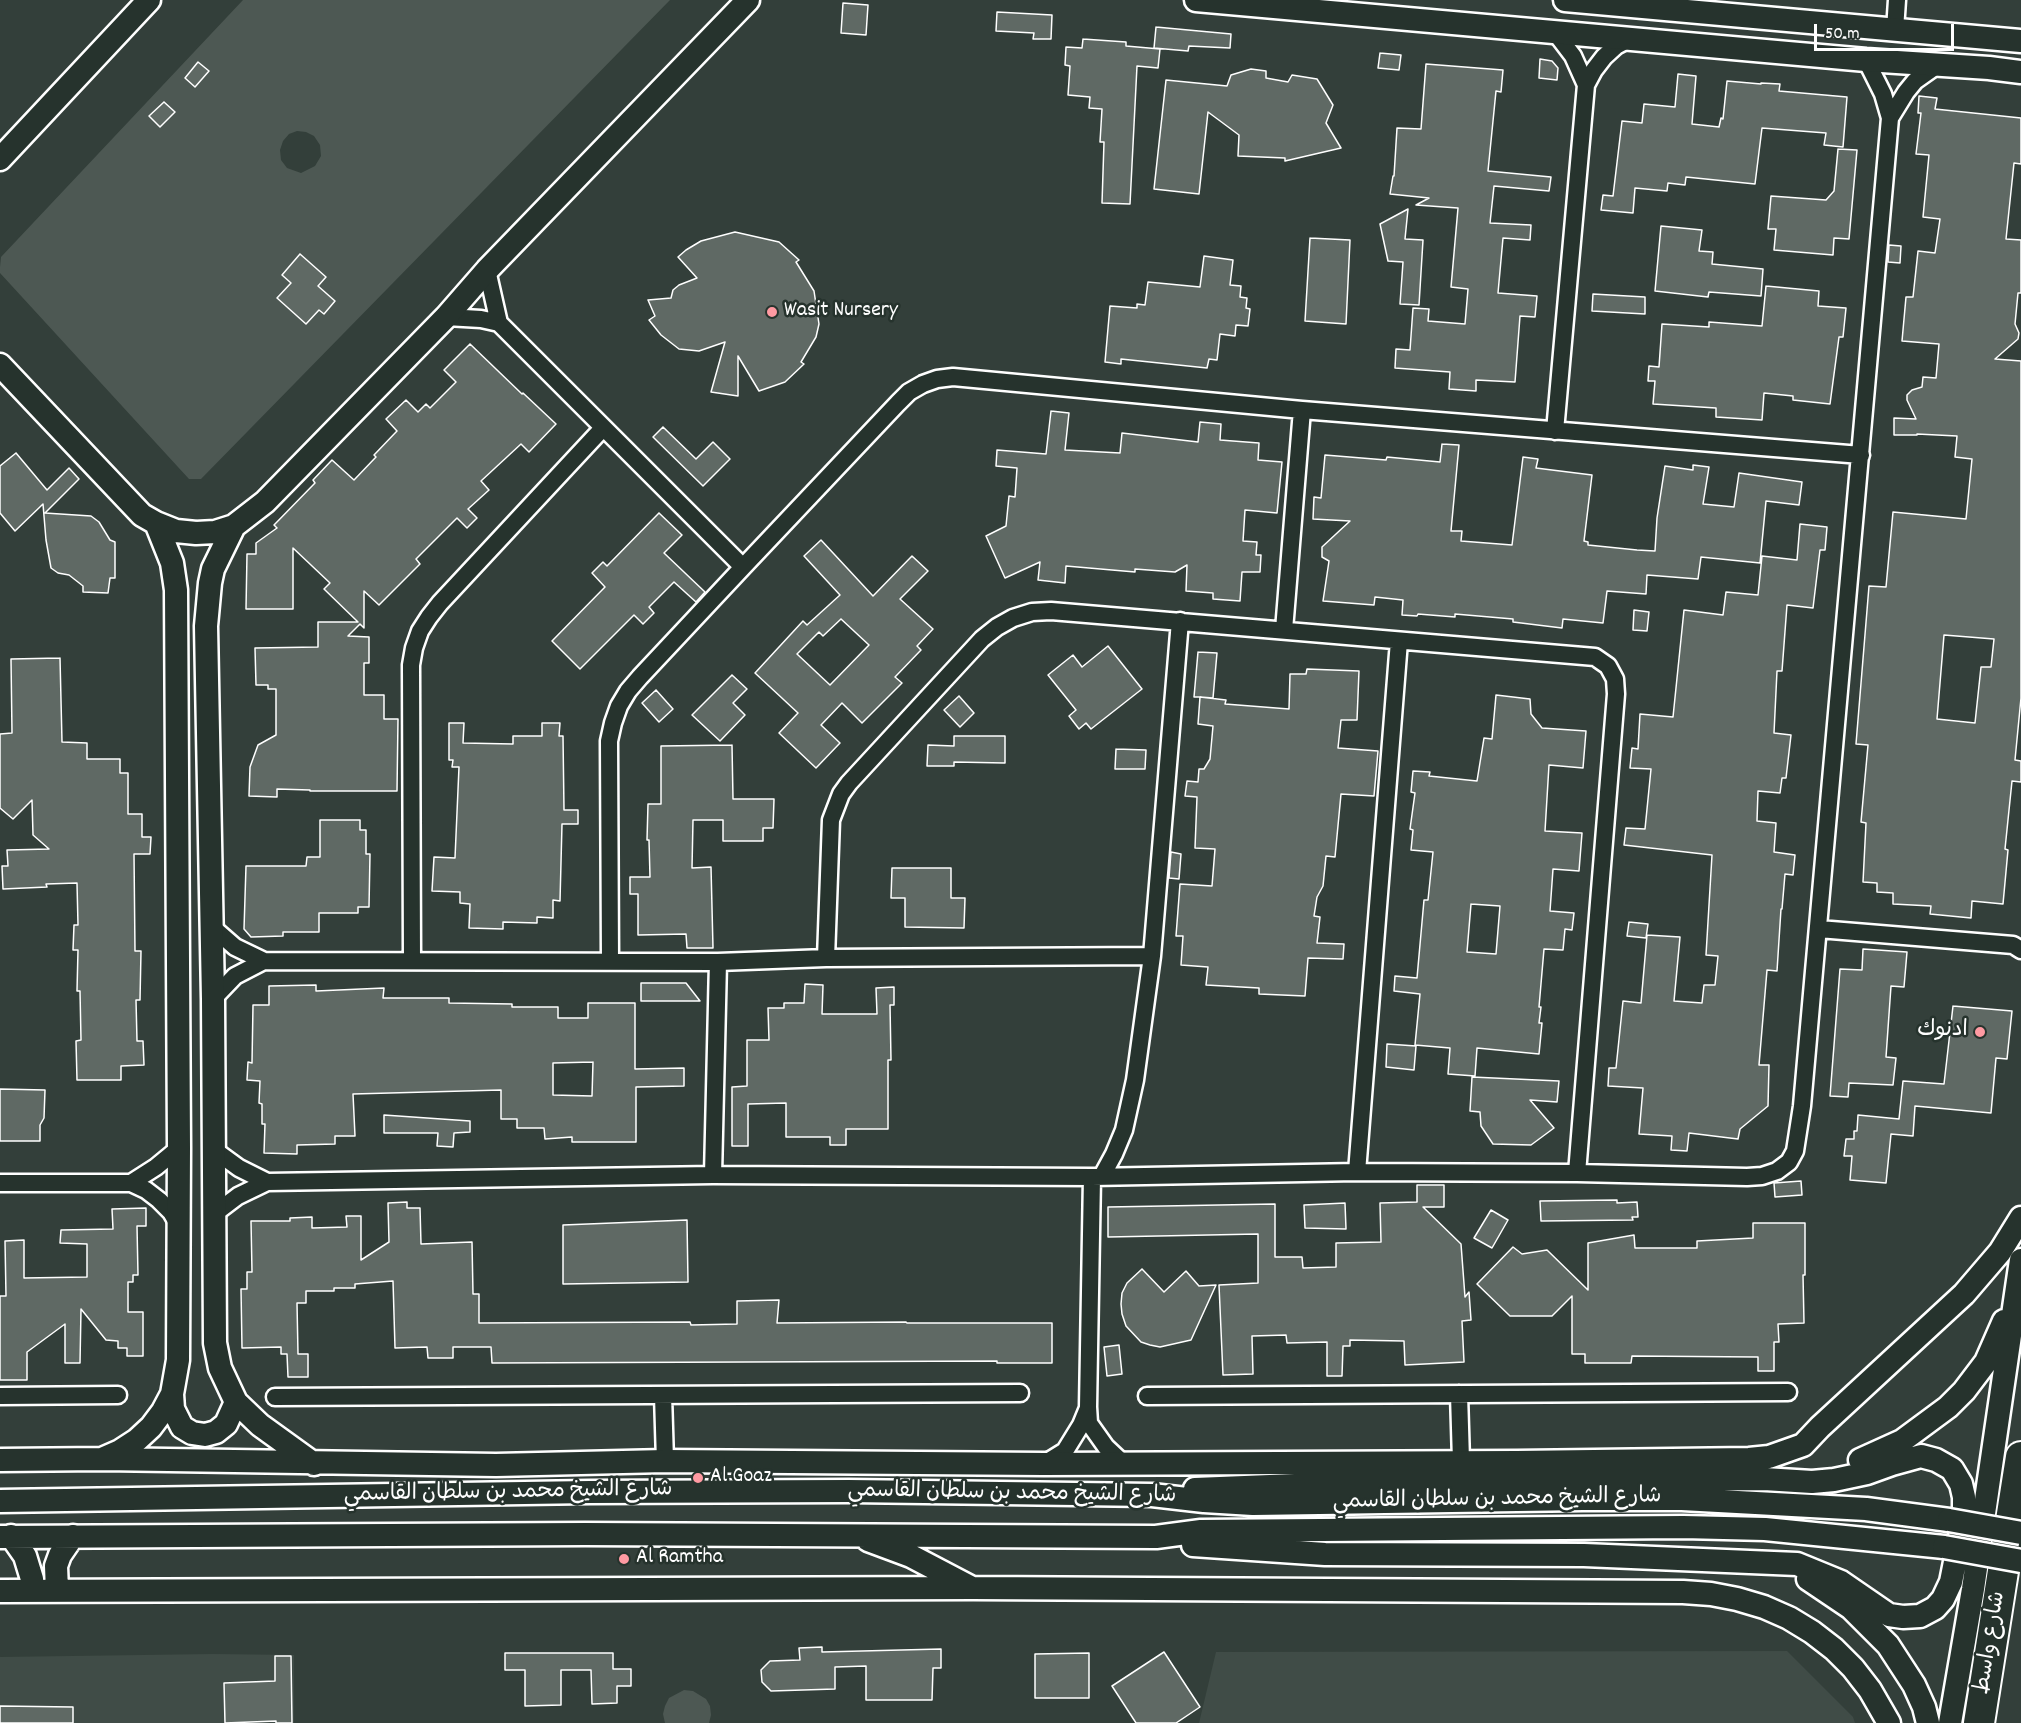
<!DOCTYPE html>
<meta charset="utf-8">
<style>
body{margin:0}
#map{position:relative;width:2021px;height:1723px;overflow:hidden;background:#333f3a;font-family:Dekko,sans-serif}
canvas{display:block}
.scale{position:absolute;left:1814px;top:24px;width:140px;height:27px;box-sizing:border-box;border:3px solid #fff;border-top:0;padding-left:8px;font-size:18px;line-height:21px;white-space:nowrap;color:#fff;-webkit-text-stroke:4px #26332d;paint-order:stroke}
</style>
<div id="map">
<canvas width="2021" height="1723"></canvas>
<div class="scale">50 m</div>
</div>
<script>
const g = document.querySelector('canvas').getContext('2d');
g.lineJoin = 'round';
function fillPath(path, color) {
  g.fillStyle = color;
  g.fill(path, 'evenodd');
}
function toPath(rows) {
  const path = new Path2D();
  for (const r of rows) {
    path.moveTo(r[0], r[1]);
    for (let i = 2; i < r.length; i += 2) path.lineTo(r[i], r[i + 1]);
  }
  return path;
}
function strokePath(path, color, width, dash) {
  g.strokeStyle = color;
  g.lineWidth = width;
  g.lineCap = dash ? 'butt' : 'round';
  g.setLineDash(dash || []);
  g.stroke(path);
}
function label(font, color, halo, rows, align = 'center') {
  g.font = font + ' Dekko,"Playpen Sans Arabic",sans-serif';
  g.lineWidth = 5;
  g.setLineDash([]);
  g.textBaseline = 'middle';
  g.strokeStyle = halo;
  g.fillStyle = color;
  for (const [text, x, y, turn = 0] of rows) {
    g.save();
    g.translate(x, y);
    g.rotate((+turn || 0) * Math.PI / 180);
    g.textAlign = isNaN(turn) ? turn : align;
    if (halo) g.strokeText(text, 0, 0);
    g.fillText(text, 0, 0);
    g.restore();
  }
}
fillPath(toPath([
 [1787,1651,1853,1717,1855,1723,1199,1723,1216,1652],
 [213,1654,294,1655,294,1723,0,1723,0,1657]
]), '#404c47');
fillPath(toPath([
 [243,0,670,0,201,479,189,479,0,273,0,267,1,257],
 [297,131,306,132,314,136,320,145,321,156,315,166,301,173,287,168,281,160,280,150,283,141,289,134],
 [300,254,326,276,318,286,335,301,324,314,319,310,306,324,277,299,291,283,282,275],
 [684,1690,693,1691,706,1699,710,1706,711,1715,709,1723,665,1723,663,1714,665,1706,669,1698]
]), '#4d5853');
const building = toPath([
 [843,3,868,5,866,35,841,33,843,3],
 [997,12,1052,15,1051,39,1033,39,1034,33,996,31,997,12],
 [1156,27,1231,34,1230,48,1189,46,1188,51,1154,48,1156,27],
 [1083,39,1126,42,1126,46,1160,49,1158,68,1137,66,1130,204,1102,203,1104,142,1100,142,1102,109,1089,108,1090,97,1068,95,1070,66,1065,65,1066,47,1082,48,1083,39],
 [1380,53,1401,55,1399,70,1378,68,1380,53],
 [1540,59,1552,61,1558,68,1557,80,1539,78,1540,59],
 [198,62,209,71,195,87,185,78,198,62],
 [1426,64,1503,70,1501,92,1496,91,1488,171,1551,177,1549,191,1494,186,1490,223,1531,225,1530,240,1503,238,1498,293,1537,296,1535,317,1520,316,1515,382,1476,380,1476,391,1449,389,1450,372,1395,368,1396,349,1410,350,1413,308,1429,309,1428,321,1465,324,1468,289,1451,287,1458,208,1416,205,1429,198,1390,194,1393,176,1394,176,1397,128,1421,129,1426,64],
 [1251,69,1266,71,1266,78,1288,82,1292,75,1317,79,1333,105,1326,123,1341,148,1285,161,1285,158,1238,156,1239,135,1208,112,1199,194,1154,189,1166,80,1227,86,1231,75,1251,69],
 [1678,74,1696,76,1692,124,1719,127,1721,118,1723,119,1727,81,1761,84,1761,83,1780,84,1779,91,1847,97,1843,147,1824,145,1826,133,1762,128,1755,184,1686,177,1685,185,1668,183,1667,191,1635,188,1633,213,1601,210,1603,195,1613,196,1622,121,1642,123,1644,104,1675,107,1678,74],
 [1919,96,1937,98,1935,109,2021,118,2021,164,2014,163,2006,239,2021,240,2021,293,2018,293,2015,324,2019,333,2018,339,1995,359,2021,361,2021,698,2015,760,2021,761,2021,782,2012,781,2005,849,2008,850,2003,904,1972,901,1971,918,1930,914,1931,906,1893,904,1893,893,1877,892,1877,883,1863,882,1866,823,1861,822,1868,745,1856,744,1869,586,1886,587,1893,512,1966,519,1972,459,1955,457,1957,436,1917,434,1917,435,1894,435,1894,418,1916,419,1907,400,1907,395,1912,390,1922,387,1923,377,1936,378,1939,344,1902,341,1906,297,1913,297,1918,251,1935,253,1940,219,1923,217,1929,155,1916,154,1921,113,1918,113,1919,96],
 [1944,635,1994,639,1991,667,1981,667,1975,723,1937,719,1944,635],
 [164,102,175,112,160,127,149,116,164,102],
 [1838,149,1857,150,1849,239,1834,238,1833,255,1774,250,1776,229,1768,229,1771,196,1826,200,1834,191,1838,149],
 [1408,209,1405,239,1423,240,1419,305,1400,304,1403,262,1388,261,1380,224,1408,209],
 [1661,226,1702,230,1699,251,1713,252,1712,264,1763,269,1761,296,1709,292,1708,297,1655,291,1661,226],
 [735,232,779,242,799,260,796,262,814,291,819,324,816,337,801,362,804,364,785,382,759,391,738,356,738,396,711,392,725,342,699,351,679,349,661,335,649,320,655,316,648,300,671,298,673,290,679,285,697,278,678,257,686,250,701,241,735,232],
 [1310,238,1350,240,1346,324,1305,321,1310,238],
 [1889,245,1901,246,1900,263,1888,262,1889,245],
 [300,254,326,277,318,286,335,301,324,314,319,310,306,324,277,298,291,283,282,275,300,254],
 [1204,256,1233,260,1230,285,1241,286,1240,297,1247,298,1246,308,1250,309,1248,326,1236,325,1235,336,1220,334,1217,360,1209,359,1207,368,1121,359,1121,364,1105,362,1110,306,1137,308,1137,304,1145,305,1148,282,1200,287,1204,256],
 [1766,286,1819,291,1818,306,1846,308,1843,337,1839,337,1830,404,1793,400,1793,396,1764,393,1762,420,1716,417,1716,408,1653,404,1655,381,1648,381,1649,366,1659,367,1662,324,1709,327,1709,322,1762,326,1766,286],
 [1593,294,1645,297,1645,314,1592,311,1593,294],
 [470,344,522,394,523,393,556,424,529,452,521,444,481,481,489,490,468,509,477,518,467,528,457,518,416,559,420,564,379,605,364,591,364,628,360,624,348,636,369,637,369,663,364,663,364,695,384,695,384,719,398,719,397,791,310,791,310,790,277,789,277,797,249,796,250,767,258,745,276,735,276,689,268,689,268,685,256,685,255,648,318,647,318,622,358,622,324,589,330,583,293,548,293,609,246,609,247,554,256,554,256,543,277,528,274,525,315,483,313,480,332,460,354,480,376,457,374,455,397,431,386,419,406,400,418,412,426,404,430,408,456,382,444,370,470,344],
 [1051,411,1069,413,1065,450,1120,453,1122,433,1198,442,1200,422,1221,424,1220,440,1259,443,1258,460,1282,462,1277,513,1245,510,1243,541,1257,542,1256,555,1261,555,1260,572,1242,572,1240,601,1213,599,1213,593,1186,591,1187,565,1175,572,1135,569,1135,572,1066,566,1065,583,1038,580,1040,562,1005,578,986,536,1006,526,1009,496,1015,497,1017,468,996,466,997,450,1046,454,1051,411],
 [663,427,696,459,713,442,730,459,703,486,653,437,663,427],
 [1442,444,1459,445,1451,531,1462,531,1461,541,1512,545,1523,457,1538,459,1536,468,1592,475,1584,541,1588,542,1588,545,1637,550,1655,551,1657,518,1665,466,1693,470,1693,465,1709,467,1703,504,1734,507,1739,473,1802,482,1799,505,1766,501,1760,563,1701,557,1698,579,1647,575,1646,594,1607,591,1603,623,1563,619,1562,628,1513,622,1513,619,1455,614,1455,617,1418,614,1417,616,1402,615,1403,600,1375,597,1374,605,1323,601,1329,561,1322,557,1322,547,1350,521,1313,519,1314,497,1321,498,1325,455,1386,460,1387,457,1440,462,1442,444],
 [16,453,47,490,69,468,79,479,45,513,91,516,99,522,110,540,115,542,115,578,110,578,108,593,83,592,83,586,69,575,58,573,51,568,46,540,43,504,15,531,0,513,0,466,16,453],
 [659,513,682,535,664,553,705,592,696,602,674,582,649,607,654,613,643,624,634,615,580,669,552,641,605,587,592,573,603,562,607,566,659,513],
 [1800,524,1827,527,1825,550,1820,550,1813,608,1787,605,1782,671,1777,671,1774,733,1791,735,1786,778,1782,778,1780,793,1758,791,1757,821,1776,823,1774,852,1795,855,1793,875,1785,874,1782,909,1781,909,1777,971,1767,970,1759,1065,1769,1065,1768,1106,1740,1129,1738,1139,1689,1133,1687,1151,1671,1150,1672,1136,1639,1134,1643,1088,1608,1086,1609,1068,1616,1068,1623,1001,1641,1003,1647,935,1680,937,1674,1001,1702,1003,1704,985,1715,985,1718,956,1706,955,1712,855,1624,845,1626,828,1645,829,1651,769,1630,768,1632,748,1638,749,1640,714,1673,717,1684,610,1723,615,1726,592,1758,595,1762,556,1797,560,1800,524],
 [821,540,873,596,912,556,928,571,900,599,933,629,917,646,921,650,895,677,902,683,862,723,842,703,821,725,840,743,816,768,779,733,798,713,755,673,803,621,807,625,840,595,804,556,821,540],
 [841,619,869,645,830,685,797,654,819,632,823,636,841,619],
 [1634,610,1649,612,1647,631,1633,630,1634,610],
 [1108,646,1142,689,1091,729,1086,723,1079,729,1069,716,1076,710,1048,675,1073,655,1082,667,1108,646],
 [1198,652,1217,653,1213,698,1200,697,1226,700,1225,704,1289,709,1290,674,1306,674,1307,669,1359,671,1357,720,1341,720,1338,748,1378,751,1374,796,1341,794,1335,857,1326,856,1323,886,1317,897,1314,916,1320,917,1317,943,1344,944,1343,959,1308,958,1305,996,1259,994,1259,988,1206,985,1208,967,1181,965,1183,936,1176,936,1180,884,1212,886,1215,849,1195,848,1197,797,1185,796,1187,781,1198,782,1199,769,1204,769,1210,759,1213,726,1198,724,1200,697,1194,697,1198,652],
 [60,658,62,742,87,743,87,759,120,759,120,773,128,773,128,814,142,814,142,837,151,837,150,854,134,854,135,951,141,951,140,1000,136,1000,137,1041,143,1041,144,1065,121,1066,121,1080,77,1080,76,1041,81,1040,80,991,77,991,78,950,73,950,74,925,78,925,77,883,46,884,47,887,3,889,2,866,8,866,7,850,49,849,33,835,32,800,13,819,0,808,0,734,12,733,11,659,60,658],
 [732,675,747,689,733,703,745,715,720,741,692,715,732,675],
 [656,690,673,709,659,722,642,703,656,690],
 [1496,695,1530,699,1531,714,1542,728,1586,731,1583,768,1549,765,1545,831,1582,833,1579,871,1553,869,1550,911,1574,913,1572,930,1565,929,1563,950,1544,949,1539,1007,1541,1007,1539,1023,1542,1023,1539,1054,1477,1048,1475,1076,1448,1074,1450,1048,1415,1045,1420,994,1394,991,1395,976,1417,978,1424,900,1428,900,1433,852,1411,850,1413,830,1410,829,1415,793,1411,792,1413,771,1430,772,1429,776,1477,781,1484,738,1492,739,1496,695],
 [1471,904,1500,906,1496,954,1467,952,1471,904],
 [959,696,974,713,960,727,944,710,959,696],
 [449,723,464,723,463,743,513,744,513,736,542,736,542,723,560,723,559,736,563,736,564,810,578,810,578,824,562,824,560,901,553,900,553,918,537,917,537,923,503,922,503,929,469,928,470,904,460,903,460,892,432,891,434,857,455,858,459,767,452,767,453,760,449,760,449,723],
 [954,736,1005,736,1005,763,954,762,954,766,927,766,928,745,954,746,954,736],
 [732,745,733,799,774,799,773,828,763,828,763,841,723,841,723,820,693,820,692,868,711,867,713,948,687,948,686,934,638,935,638,894,630,894,630,877,650,877,649,840,647,840,648,804,661,804,661,746,732,745],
 [1116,749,1146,750,1145,769,1115,769,1116,749],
 [320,820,360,820,360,830,366,830,366,854,370,854,369,907,358,907,358,913,319,913,319,932,283,932,283,936,251,937,244,929,246,866,306,866,307,857,320,857,320,820],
 [1171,852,1181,854,1179,879,1169,878,1171,852],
 [892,868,951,868,951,898,965,898,964,928,905,927,905,898,891,898,892,868],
 [1629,922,1648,924,1646,938,1627,936,1629,922],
 [1863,949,1907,952,1904,987,1891,986,1886,1057,1896,1058,1893,1085,1849,1083,1848,1097,1830,1096,1840,969,1862,970,1863,949],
 [641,983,686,983,700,1001,641,1001,641,983],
 [805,984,823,985,822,1014,877,1014,876,988,894,987,894,1005,890,1005,891,1060,888,1060,888,1129,846,1129,846,1145,830,1145,830,1137,786,1137,786,1103,748,1104,748,1146,732,1146,732,1087,747,1086,747,1040,769,1040,768,1008,784,1008,784,1003,804,1003,805,984],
 [316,985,316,991,384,988,383,998,449,998,449,1003,512,1004,512,1007,558,1007,558,1018,588,1018,588,1003,635,1003,635,1069,684,1068,684,1086,636,1087,636,1142,572,1142,572,1137,545,1139,544,1128,517,1128,517,1119,501,1119,501,1090,353,1094,355,1136,335,1136,335,1144,297,1145,297,1154,264,1153,265,1124,262,1124,262,1104,259,1103,260,1081,247,1080,248,1062,252,1063,253,1005,269,1005,269,986,316,985],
 [593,1062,592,1096,553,1095,553,1063,593,1062],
 [1953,1006,2012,1011,2007,1059,1996,1058,1991,1113,1915,1106,1913,1136,1891,1134,1886,1183,1850,1180,1852,1156,1844,1156,1846,1139,1854,1139,1854,1131,1857,1131,1858,1115,1899,1119,1903,1081,1944,1084,1953,1006],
 [1387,1044,1416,1046,1414,1070,1386,1067,1387,1044],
 [1472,1077,1559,1081,1557,1102,1530,1100,1554,1128,1531,1145,1493,1144,1481,1126,1480,1112,1470,1111,1472,1077],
 [0,1089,45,1090,44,1118,40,1125,40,1141,0,1141,0,1089],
 [384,1115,470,1121,470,1132,454,1133,453,1147,437,1146,438,1133,384,1133,384,1115],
 [1801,1181,1802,1195,1775,1197,1774,1183,1801,1181],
 [1417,1185,1444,1185,1444,1207,1423,1207,1461,1244,1465,1297,1469,1292,1471,1320,1462,1321,1464,1362,1405,1365,1404,1341,1350,1340,1350,1346,1343,1346,1342,1376,1327,1376,1327,1342,1287,1343,1286,1335,1252,1336,1253,1374,1223,1375,1219,1285,1258,1283,1258,1234,1108,1237,1108,1207,1275,1204,1275,1257,1302,1257,1303,1268,1336,1267,1336,1243,1381,1242,1380,1203,1417,1202,1417,1185],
 [1617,1200,1617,1203,1637,1202,1638,1217,1632,1217,1633,1220,1541,1221,1540,1201,1617,1200],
 [407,1202,407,1208,420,1208,421,1244,472,1242,473,1294,479,1294,479,1323,690,1322,691,1325,737,1324,737,1301,779,1300,777,1323,906,1322,907,1323,1052,1323,1052,1363,997,1363,997,1361,492,1363,491,1347,453,1347,453,1358,428,1358,427,1347,395,1348,393,1281,355,1284,355,1288,334,1288,334,1291,306,1291,306,1303,297,1303,298,1354,308,1354,308,1377,288,1377,287,1354,281,1354,281,1347,242,1348,241,1289,247,1289,247,1272,252,1272,251,1221,290,1221,290,1218,312,1217,312,1228,347,1227,346,1216,361,1216,361,1260,389,1242,388,1203,407,1202],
 [1345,1203,1346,1229,1305,1228,1304,1205,1345,1203],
 [146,1208,146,1226,137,1226,138,1275,133,1275,133,1282,128,1282,128,1312,143,1312,143,1356,127,1356,127,1348,118,1348,118,1341,106,1340,81,1309,80,1363,65,1363,65,1324,27,1352,27,1380,0,1380,0,1296,6,1296,5,1241,24,1240,24,1278,87,1277,87,1244,60,1243,61,1230,113,1229,112,1209,146,1208],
 [1491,1210,1508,1220,1492,1248,1474,1238,1491,1210],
 [687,1220,688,1282,563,1284,563,1225,687,1220],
 [1753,1223,1805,1223,1805,1275,1803,1275,1804,1323,1778,1324,1779,1342,1774,1342,1774,1371,1758,1371,1758,1357,1632,1356,1631,1363,1585,1363,1585,1354,1572,1354,1572,1296,1552,1316,1510,1316,1477,1284,1513,1247,1522,1254,1547,1250,1588,1290,1588,1243,1634,1235,1635,1248,1697,1248,1697,1241,1753,1238,1753,1223],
 [1142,1269,1164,1292,1186,1271,1199,1286,1216,1285,1191,1340,1160,1347,1150,1345,1141,1342,1126,1326,1122,1314,1121,1304,1122,1293,1127,1283,1142,1269],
 [1119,1345,1122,1374,1107,1376,1104,1347,1119,1345],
 [822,1647,822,1652,941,1649,941,1668,933,1668,932,1700,866,1700,866,1666,835,1667,835,1689,771,1691,762,1682,761,1670,770,1661,800,1660,799,1648,822,1647],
 [1164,1652,1200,1707,1176,1723,1136,1723,1112,1686,1164,1652],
 [505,1653,613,1653,613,1669,631,1669,631,1686,617,1686,617,1703,592,1704,591,1670,561,1670,561,1705,525,1706,525,1670,505,1670,505,1653],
 [1089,1653,1089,1698,1035,1698,1035,1654,1089,1653],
 [275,1656,291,1656,292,1723,276,1723,276,1721,225,1723,224,1683,275,1681,275,1656],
 [0,1706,73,1707,73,1723,0,1723,0,1706]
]);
fillPath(building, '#5f6964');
strokePath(building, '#fff', 1.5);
const street = toPath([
 [1895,30,1897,0],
 [1554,31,1573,56,1586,85],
 [1890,118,1906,92,1915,81,1939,64],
 [487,270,499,323,743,567],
 [446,317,481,319,499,323],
 [1555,431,1586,85,1594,70,1604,57,1616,46,1631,38],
 [1284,630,1302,410],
 [211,926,235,947,264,961,718,962,826,958,1152,956],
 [1819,929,2013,945,2021,950],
 [826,958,831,820,841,794,849,783,982,639,997,627,1013,618,1032,612,1051,611,1595,657,1608,666,1615,679,1616,694,1577,1173],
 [412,960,411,665,414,648,420,631,429,617,440,603,603,428],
 [610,962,609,741,613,723,619,706,628,691,640,677,743,567,898,403,909,392,923,384,937,379,953,377,1302,410,1861,455],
 [213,999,235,976,264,961],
 [213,1149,239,1168,267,1182],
 [1357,1172,1399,641],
 [713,1175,718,962],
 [1102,1176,1114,1154,1124,1130,1135,1080,1152,956,1180,621],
 [1092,1177,1088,1407,1089,1423,1106,1447,1123,1463],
 [0,1183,131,1183,146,1190,159,1200,171,1212,179,1226],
 [131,1183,156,1167,179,1148],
 [213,1215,238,1196,267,1182,713,1175,1092,1177,1357,1172,1577,1173,1747,1177,1762,1176,1777,1171,1789,1162,1795,1151,1802,1106,1890,118,1883,94,1866,60],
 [1459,1394,1461,1461],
 [663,1395,665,1461],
 [0,1396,118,1395],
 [1147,1396,1788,1392],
 [275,1397,1020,1393],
 [1044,1464,1065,1451,1081,1425,1088,1408]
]);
const secondary = toPath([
 [1196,0,1866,60,1989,68,2021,72],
 [1565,0,2021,41],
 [0,159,149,0],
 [0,365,142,515,156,523,176,531,196,533,215,532,234,526,265,502,446,317,487,270,748,0],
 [234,526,213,569,210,583,206,626,213,999,215,1343,220,1368,236,1402,260,1425,314,1464],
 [172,1394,173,1409,182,1427,192,1433,205,1435,216,1432,226,1424,236,1402],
 [104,1458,120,1451,137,1440,151,1427,163,1411,172,1394,178,1360,179,1148,176,590,172,563,156,523],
 [0,1460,103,1459,496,1465,665,1461,1044,1464,1517,1462,1749,1459,1769,1457,1803,1445,1820,1427,1964,1294,2000,1252,2021,1218],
 [1860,1460,1902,1441,1948,1407,1964,1391,1986,1362,2004,1321],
 [0,1501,590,1492,849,1491,1152,1495,1204,1501,1253,1504,1583,1499,1682,1499,1866,1509,1949,1520],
 [11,1536,25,1556,32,1579,33,1591],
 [0,1537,585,1534,1156,1537,1201,1531,1683,1527,1765,1529,1944,1547],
 [868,1540,911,1556,972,1588],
 [1193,1545,1325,1554,1584,1555,1797,1564,1841,1582,1889,1615,1903,1617,1920,1616,1935,1608,1943,1599,1951,1582,1964,1517,1964,1497,1961,1484,1952,1469,1936,1460,1921,1456,1892,1464,1867,1473,1834,1480,1812,1482,1764,1479,1395,1481,1195,1489],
 [1808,1579,1851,1608,1888,1645,1914,1685,1924,1707,1928,1723],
 [0,1591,973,1588,1683,1592,1711,1594,1737,1599,1764,1607,1789,1618,1812,1632,1834,1649,1853,1668,1870,1690,1889,1723],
 [57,1591,56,1566,60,1555,73,1536],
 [1950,1723,1973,1589,2021,1260]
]);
const highway = toPath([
 [1979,1723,2021,1457]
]);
strokePath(street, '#fff', 21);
strokePath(secondary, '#fff', 27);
strokePath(highway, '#fff', 34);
strokePath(street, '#26332d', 16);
strokePath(secondary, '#26332d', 22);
strokePath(highway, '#26332d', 30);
const secondaryBridge = toPath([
 [1949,1520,2021,1533],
 [1944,1547,2021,1561]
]);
strokePath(secondaryBridge, '#fff', 27, []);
strokePath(secondaryBridge, '#26332d', 22);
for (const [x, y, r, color] of [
 [772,312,6,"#ff9aa2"],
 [1980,1032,6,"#ff9aa2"],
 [698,1478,6,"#ff9aa2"],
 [624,1559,6,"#ff9aa2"]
]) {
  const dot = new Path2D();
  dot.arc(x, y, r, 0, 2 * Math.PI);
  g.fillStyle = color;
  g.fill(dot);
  strokePath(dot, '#26332d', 2);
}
label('22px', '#fff', '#26332d', [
 ["Wasit Nursery",784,312],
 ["ادنوك",1968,1032,"right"],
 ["Al Goaz",710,1478],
 ["Al Ramtha",636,1559]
], 'left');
label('22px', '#fff', '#26332d', [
 ["شارع الشيخ محمد بن سلطان القاسمي",508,1494,-1],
 ["شارع الشيخ محمد بن سلطان القاسمي",1012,1495,1],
 ["شارع الشيخ محمد بن سلطان القاسمي",1497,1501,-1],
 ["شارع واسط",1992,1643,-81]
]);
</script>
